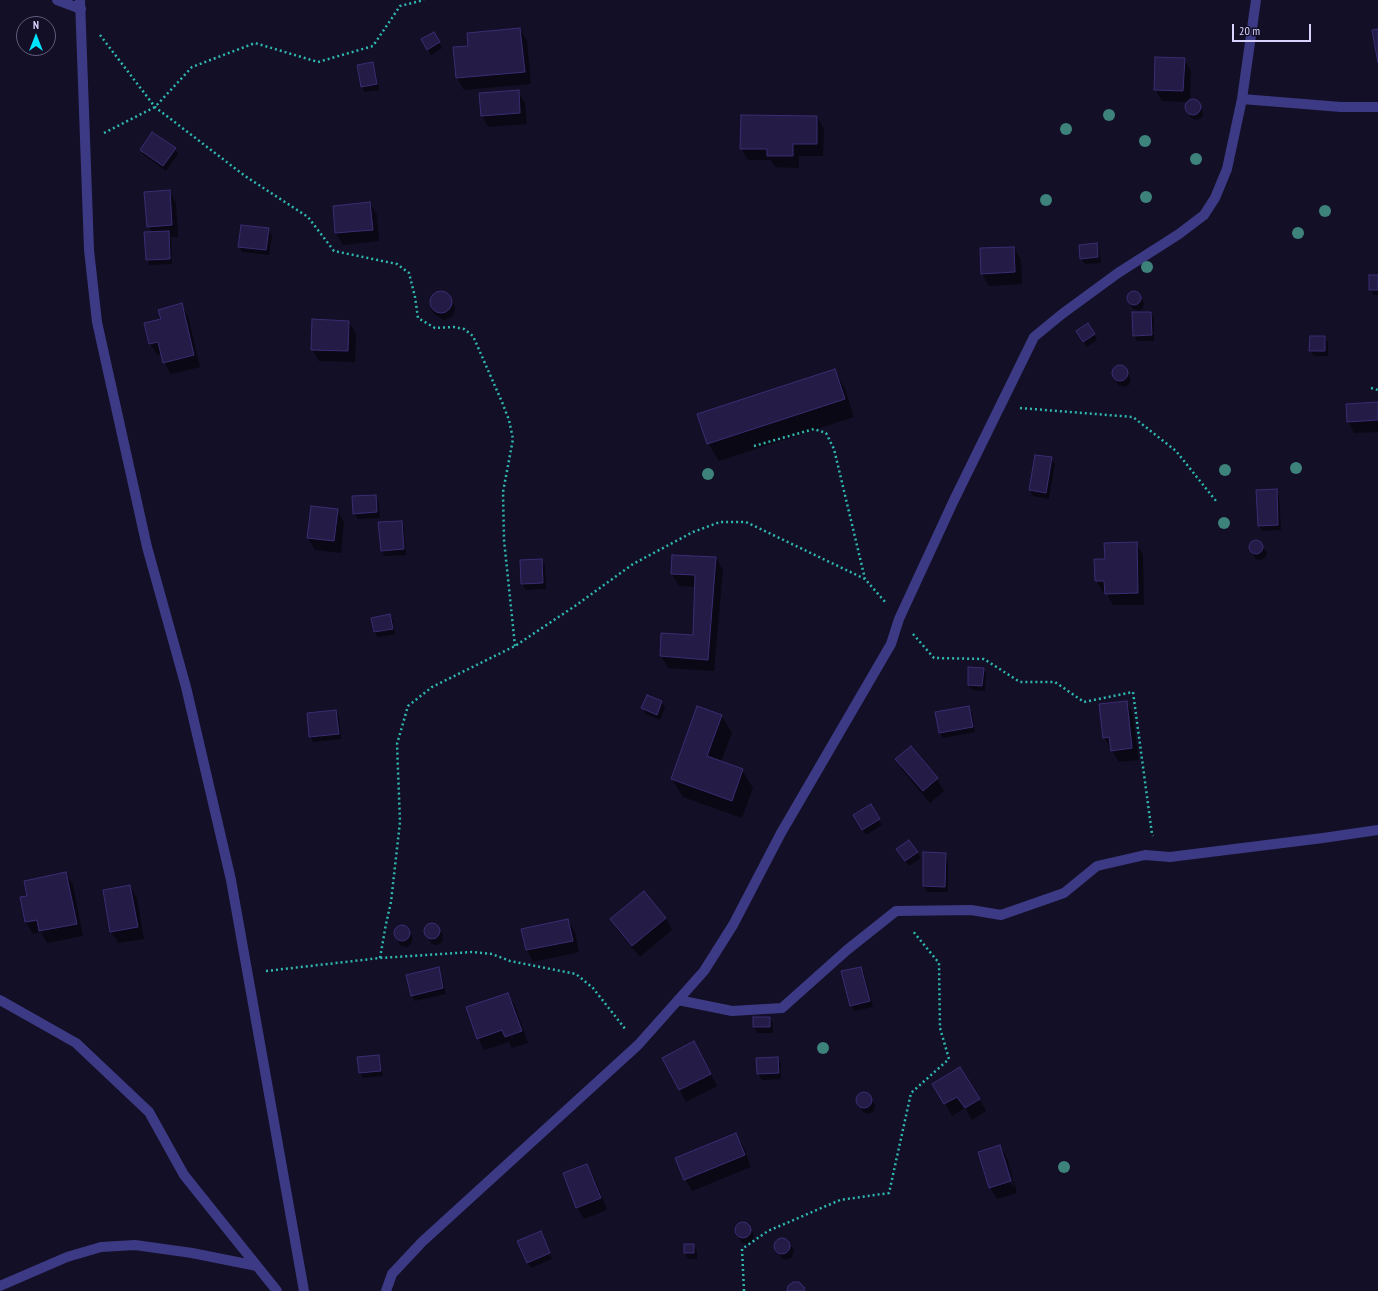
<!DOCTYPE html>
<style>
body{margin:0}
#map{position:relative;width:1378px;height:1291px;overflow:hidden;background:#130f26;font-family:"PT Sans Narrow",sans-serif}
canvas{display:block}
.north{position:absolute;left:16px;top:16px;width:40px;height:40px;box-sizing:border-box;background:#130f26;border:1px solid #625e7d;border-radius:50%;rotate:0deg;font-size:11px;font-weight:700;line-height:16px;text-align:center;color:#d9d4ff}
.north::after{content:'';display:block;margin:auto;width:14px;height:18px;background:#00e5ff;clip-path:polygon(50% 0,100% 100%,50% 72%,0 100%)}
.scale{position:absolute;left:1232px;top:24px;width:79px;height:18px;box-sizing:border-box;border:2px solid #d9d4ff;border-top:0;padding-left:5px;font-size:12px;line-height:14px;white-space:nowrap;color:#d9d4ff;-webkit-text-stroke:3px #130f26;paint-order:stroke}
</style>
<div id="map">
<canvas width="1378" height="1291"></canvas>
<div class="north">N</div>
<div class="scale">20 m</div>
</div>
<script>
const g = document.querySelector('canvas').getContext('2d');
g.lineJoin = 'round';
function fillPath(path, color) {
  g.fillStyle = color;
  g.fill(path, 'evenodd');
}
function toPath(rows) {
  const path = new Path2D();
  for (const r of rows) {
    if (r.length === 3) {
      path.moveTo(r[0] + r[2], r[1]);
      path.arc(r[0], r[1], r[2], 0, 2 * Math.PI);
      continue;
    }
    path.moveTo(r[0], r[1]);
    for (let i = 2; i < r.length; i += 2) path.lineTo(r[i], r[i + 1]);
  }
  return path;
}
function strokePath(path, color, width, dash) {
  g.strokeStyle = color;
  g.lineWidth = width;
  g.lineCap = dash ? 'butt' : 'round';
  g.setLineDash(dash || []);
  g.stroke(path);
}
fillPath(toPath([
 [520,29,527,41,531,84,464,90,457,78,454,48,469,47],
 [433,33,442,48,431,55,422,40],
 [1184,59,1191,71,1190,101,1194,100,1198,102,1203,112,1202,118,1197,120,1191,118,1187,112,1186,107,1188,102,1162,101,1155,89],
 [372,63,375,69,379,90,365,92,362,87],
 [518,91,525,103,527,124,488,127,482,115],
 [817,117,824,129,823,156,799,156,799,168,775,167,771,160,748,160,741,148],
 [175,149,178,154,166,171,144,155,141,150],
 [169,191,176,203,178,237,171,237,172,264,150,265,147,259,152,233,148,226],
 [370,203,377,215,379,241,343,245,336,233],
 [268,229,272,235,269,255,242,252,239,246],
 [1096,245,1099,250,1101,263,1085,264,1081,259],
 [1014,248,1021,260,1022,284,989,286,982,274],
 [1378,276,1378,295,1374,295,1370,289],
 [1133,291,1138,293,1144,303,1143,308,1139,311,1133,309,1127,299,1128,294],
 [438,292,448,295,455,307,454,313,452,317,444,320,434,314,431,308,430,301,434,294],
 [181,305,188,316,200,367,171,374,164,362,162,354,157,355,150,343,162,319],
 [1151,313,1154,319,1154,341,1137,341,1134,335],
 [349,322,356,334,355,362,319,361,312,349],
 [1094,334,1097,340,1087,347,1081,337],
 [1325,337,1328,343,1328,356,1314,356,1310,351],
 [1121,366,1125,368,1131,379,1129,385,1124,387,1118,385,1113,374,1115,368],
 [835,371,845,389,854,417,719,461,708,443],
 [1378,403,1378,432,1354,433,1348,421],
 [1051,458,1055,464,1049,499,1033,496,1030,490],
 [1276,490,1279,496,1281,530,1262,531,1259,525],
 [375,496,378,502,380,518,358,519,354,513],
 [337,510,344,522,341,553,315,550,308,538],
 [401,522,404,527,406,555,385,556,382,551],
 [1255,540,1260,542,1267,553,1265,558,1261,560,1256,559,1249,548,1250,543],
 [1136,543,1143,555,1144,605,1113,605,1106,592,1103,592,1096,580,1106,560],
 [716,558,723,570,714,671,668,668,661,656,694,636,696,587,679,586,672,574],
 [541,560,545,566,546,589,526,590,522,584],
 [390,615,393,621,395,634,378,637,374,632],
 [983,669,986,674,985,691,972,690,969,685],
 [648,696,662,702,665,708,660,720,646,714,643,708],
 [1126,702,1133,714,1139,760,1119,762,1104,737],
 [968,707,972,713,975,732,943,738,940,733,936,713],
 [336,711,339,717,341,739,313,742,310,736],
 [721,715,732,733,721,762,742,770,753,788,742,818,683,797,672,779],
 [911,747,937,779,944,791,930,803,903,771,896,759],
 [871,805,882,825,866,835,854,815],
 [909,842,921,858,909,866,901,855],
 [945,854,948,860,948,892,927,892,924,886],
 [66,873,73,885,83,936,47,943,41,932,33,934,26,922,21,898,28,896],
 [42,918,42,920,28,923,28,921],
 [130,886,137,898,144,939,118,943,111,931],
 [644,892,666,918,672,930,640,957,618,931,611,919],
 [568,920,575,932,579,952,533,962,527,950],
 [429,923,435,924,443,935,442,942,437,945,432,944,424,932,425,927],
 [399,926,405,926,413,938,411,944,407,947,401,946,394,935,395,929],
 [861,968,864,973,873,1007,854,1011,851,1005],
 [438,969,441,974,446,994,415,1001,412,996,407,976],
 [508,994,515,1006,528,1043,512,1048,509,1042,484,1050,478,1038],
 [754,1018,770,1018,773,1023,773,1033,758,1033,754,1027],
 [701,1054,717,1086,686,1102,663,1058],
 [378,1056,381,1062,383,1076,363,1078,360,1072],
 [778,1058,781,1064,781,1079,762,1080,758,1074,758,1059],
 [934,1084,979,1099,986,1111,972,1120,965,1108,952,1116],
 [862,1093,867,1093,875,1105,874,1111,869,1114,864,1113,857,1102,858,1096],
 [736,1134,743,1146,751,1167,692,1191,685,1179],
 [1000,1146,1007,1158,1017,1193,997,1199,990,1187],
 [1003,1158,1005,1158,1014,1185,1012,1186],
 [587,1165,594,1177,607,1210,584,1219,577,1207],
 [740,1223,746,1223,754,1235,752,1242,747,1244,742,1243,735,1232,736,1226],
 [543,1238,552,1259,531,1268,527,1262],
 [780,1238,785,1239,794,1250,792,1257,787,1260,782,1258,775,1248,776,1242],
 [685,1245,693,1245,697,1251,697,1259,688,1259,685,1253]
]), '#0007');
const building = toPath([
 [520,28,525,72,456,78,453,47,468,46,467,33,520,28],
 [1378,29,1378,63,1372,30,1378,29],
 [434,32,440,42,427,50,421,39,434,32],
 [1155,57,1185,58,1183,91,1154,90,1155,57],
 [373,62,377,84,361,87,357,65,373,62],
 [519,90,520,113,481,116,479,93,519,90],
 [1193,107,8],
 [741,115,817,116,817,144,793,144,793,156,767,156,767,149,740,149,741,115],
 [152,132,176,148,163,166,140,150,152,132],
 [170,190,172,225,147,227,144,192,170,190],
 [370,202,373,230,335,233,333,206,370,202],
 [241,225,269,228,266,250,238,247,241,225],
 [169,231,170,259,146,260,144,232,169,231],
 [1097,243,1098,257,1080,259,1079,245,1097,243],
 [1014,247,1015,272,981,274,980,248,1014,247],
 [1369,275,1378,275,1378,290,1369,290,1369,275],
 [1134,298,7],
 [441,302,11],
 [182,303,194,355,163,363,158,342,149,344,144,323,161,319,158,310,182,303],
 [1132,312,1151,312,1152,335,1133,336,1132,312],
 [312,319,349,321,348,351,311,350,312,319],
 [1088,323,1095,334,1083,342,1076,331,1088,323],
 [1310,336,1325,336,1325,351,1309,351,1310,336],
 [1120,373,8],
 [835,369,845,399,707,444,697,414,835,369],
 [1378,402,1378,420,1347,422,1346,404,1378,402],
 [1035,455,1052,457,1046,493,1029,490,1035,455],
 [1277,489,1278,525,1258,526,1256,490,1277,489],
 [376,495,377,512,353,514,352,496,376,495],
 [311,506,338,509,334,541,307,538,311,506],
 [402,521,404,549,381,551,378,522,402,521],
 [1256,547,7],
 [1137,542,1138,593,1105,594,1104,581,1095,581,1094,559,1105,559,1104,543,1137,542],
 [672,555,716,557,708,660,660,656,661,633,693,635,695,575,671,574,672,555],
 [542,559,543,583,521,584,520,560,542,559],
 [390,614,393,629,374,632,371,618,390,614],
 [968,667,984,668,982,686,968,685,968,667],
 [647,695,662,701,657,715,641,708,647,695],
 [1127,701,1132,748,1111,751,1109,737,1103,738,1099,704,1127,701],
 [697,706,722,715,707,756,743,769,732,801,671,779,697,706],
 [969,706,973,727,939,733,935,712,969,706],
 [336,710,339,734,309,737,307,713,336,710],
 [911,746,938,778,923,791,895,759,911,746],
 [871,804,880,819,862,830,853,815,871,804],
 [909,840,918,852,905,861,896,849,909,840],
 [923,852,946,853,945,887,923,886,923,852],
 [66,872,77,924,39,931,37,920,25,922,20,897,27,896,24,881,66,872],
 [130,885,138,927,110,932,103,890,130,885],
 [644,891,666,918,632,946,610,919,644,891],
 [568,919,573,941,526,950,521,929,568,919],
 [432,931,8],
 [402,933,8],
 [439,967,443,988,411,996,406,975,439,967],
 [861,967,870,1001,850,1006,841,971,861,967],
 [508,993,522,1031,505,1037,502,1030,477,1039,466,1007,508,993],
 [753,1017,770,1017,770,1027,753,1027,753,1017],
 [694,1041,711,1074,679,1090,662,1058,694,1041],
 [379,1055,381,1071,359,1073,357,1057,379,1055],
 [778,1057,779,1073,757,1074,756,1058,778,1057],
 [960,1067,980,1099,965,1108,957,1097,944,1104,932,1084,960,1067],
 [864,1100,8],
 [736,1133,745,1155,684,1180,675,1158,736,1133],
 [1000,1145,1011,1181,989,1188,978,1152,1000,1145],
 [587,1164,601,1198,576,1208,563,1173,587,1164],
 [743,1230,8],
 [541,1231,550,1253,527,1263,517,1241,541,1231],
 [782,1246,8],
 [684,1244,694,1244,694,1253,684,1253,684,1244],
 [793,1282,799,1282,805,1288,804,1291,787,1291,788,1286,793,1282]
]);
fillPath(building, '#241b47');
strokePath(building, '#3b2d73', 1);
strokePath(toPath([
 [100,35,155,107,245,176,308,217,334,251,397,264,409,273,415,297,418,318,435,328,454,327,464,329,473,336,502,402,509,420,513,439,503,492,504,540,515,646],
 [104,133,155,107,192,67,255,43,318,62,373,46,400,6,424,0],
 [1371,388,1378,390],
 [1020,408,1133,417,1176,451,1216,501],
 [754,446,814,429,826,433,834,449,865,579],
 [913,634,934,658,984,659,1020,682,1055,682,1084,702,1133,692,1152,834,1153,836],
 [380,958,386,924,391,902,400,822,397,744,408,706,432,687,515,646,575,606,633,564,693,532,720,522,746,522,865,579,886,603],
 [266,971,380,958,472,952,492,954,510,961,576,974,593,988,626,1030],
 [744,1291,742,1249,768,1231,840,1200,889,1193,911,1093,949,1059,940,1028,939,963,912,930]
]), '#2fb8b0', 2.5, [2, 3]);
strokePath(toPath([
 [57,0,81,9],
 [1242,99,1341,107,1378,107],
 [0,1000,76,1043,149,1112,184,1175,277,1291],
 [678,1000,732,1011,782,1008,847,950,896,911,971,910,1001,915,1064,893,1097,866,1145,855,1170,857,1323,838,1378,830],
 [0,1286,67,1257,101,1247,135,1245,192,1253,257,1266],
 [386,1291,392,1274,422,1242,638,1045,704,971,733,925,781,833,891,644,899,619,954,500,1034,337,1062,314,1118,273,1179,234,1204,215,1215,198,1227,169,1242,99,1256,0]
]), '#3d3a85', 10);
strokePath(toPath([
 [80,0,89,250,97,322,147,547,186,687,231,880,304,1291]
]), '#3d3a85', 10);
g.fillStyle = '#3d827b';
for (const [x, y] of [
 [1109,115],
 [1066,129],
 [1145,141],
 [1196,159],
 [1146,197],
 [1046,200],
 [1325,211],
 [1298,233],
 [1147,267],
 [1296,468],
 [1225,470],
 [708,474],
 [1224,523],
 [823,1048],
 [1064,1167]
]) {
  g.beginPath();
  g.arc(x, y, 6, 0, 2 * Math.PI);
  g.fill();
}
</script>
